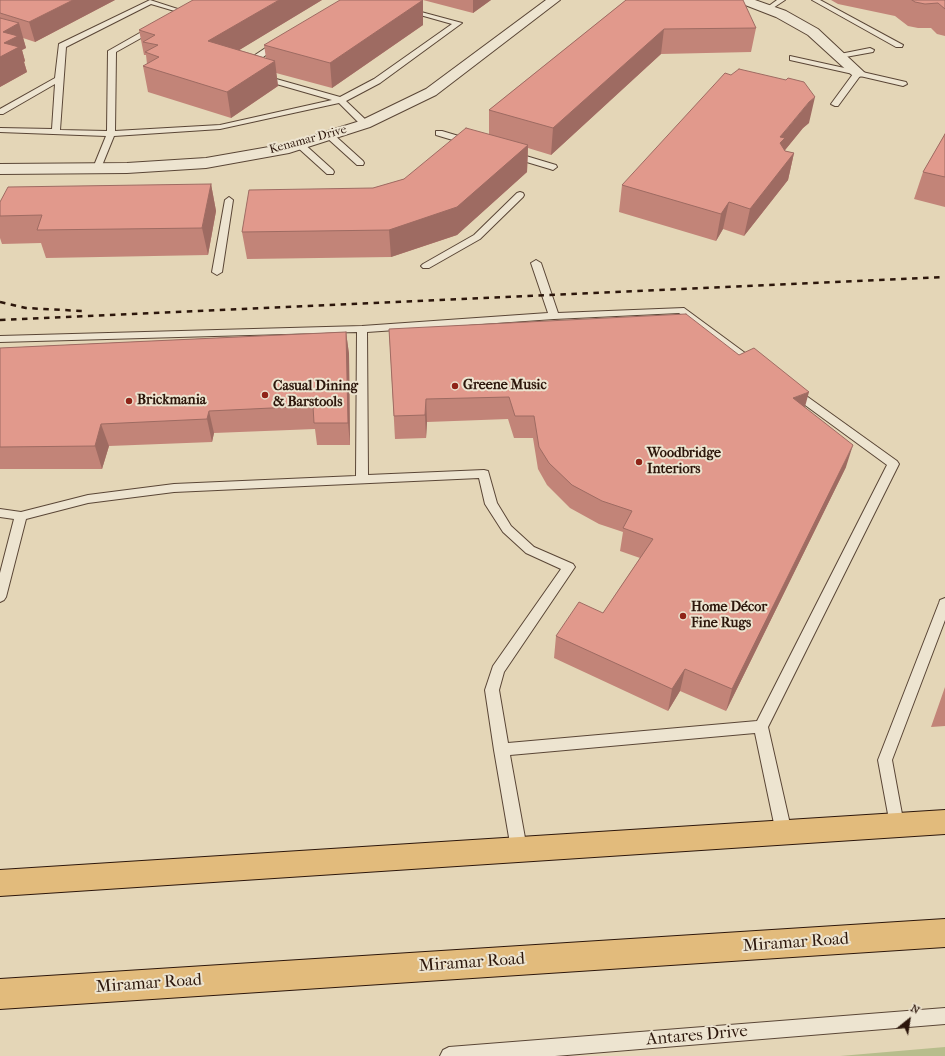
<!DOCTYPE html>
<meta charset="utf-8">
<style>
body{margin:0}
#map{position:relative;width:945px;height:1056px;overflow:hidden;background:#e4d6b7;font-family:"IM FELL French Canon",serif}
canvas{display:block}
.north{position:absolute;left:889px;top:1000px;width:40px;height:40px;-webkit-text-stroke:3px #ede4d0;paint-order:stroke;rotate:30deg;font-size:11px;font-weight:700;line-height:16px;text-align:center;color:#2c160b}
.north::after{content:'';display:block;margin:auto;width:14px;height:18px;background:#2c160b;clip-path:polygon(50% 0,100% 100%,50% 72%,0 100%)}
</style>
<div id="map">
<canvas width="945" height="1056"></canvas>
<div class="north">N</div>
</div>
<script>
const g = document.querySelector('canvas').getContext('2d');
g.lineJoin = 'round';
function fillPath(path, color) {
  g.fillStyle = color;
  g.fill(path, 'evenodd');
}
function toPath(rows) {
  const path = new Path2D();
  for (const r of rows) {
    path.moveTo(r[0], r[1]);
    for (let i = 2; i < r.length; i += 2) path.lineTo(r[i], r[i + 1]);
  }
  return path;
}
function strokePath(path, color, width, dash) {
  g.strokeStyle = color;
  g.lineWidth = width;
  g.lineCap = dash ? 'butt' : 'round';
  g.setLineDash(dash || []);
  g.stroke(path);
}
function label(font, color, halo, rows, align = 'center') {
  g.font = font + ' "IM FELL French Canon",serif';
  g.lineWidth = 4;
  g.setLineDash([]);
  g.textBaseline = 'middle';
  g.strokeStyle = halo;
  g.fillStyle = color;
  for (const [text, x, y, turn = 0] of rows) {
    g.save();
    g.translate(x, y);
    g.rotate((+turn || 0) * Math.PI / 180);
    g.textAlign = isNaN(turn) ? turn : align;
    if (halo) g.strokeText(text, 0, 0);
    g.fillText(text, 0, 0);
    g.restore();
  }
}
fillPath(toPath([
 [945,1047,945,1056,840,1056]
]), '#b7bd8c');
const service = toPath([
 [150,0,187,12,178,17,175,15,178,12,151,4,66,47,60,130,107,131,108,51,152,26,155,26,159,28,116,52,115,131,220,125,332,100,259,79,259,75,262,75,340,97,374,79,452,24,406,11,406,9,410,9,462,23,380,83,346,101,368,122,368,126,362,126,339,103,220,129,114,136,101,168,97,171,93,168,106,136,0,132,0,128,52,129,55,84,3,114,0,114,0,109,55,78,59,44,150,0],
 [777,0,785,0,770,10,766,10,766,8,777,0],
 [812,0,820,0,903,45,902,47,896,47,812,0],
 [276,41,279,41,283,43,249,67,243,67,243,63,276,41],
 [870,48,874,50,873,52,840,58,836,56,840,54,870,48],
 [790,56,858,71,906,82,907,84,903,86,860,76,838,106,835,106,831,104,853,74,790,60,790,56],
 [436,131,442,131,472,140,473,142,472,144,466,144,436,135,436,131],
 [326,133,332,133,363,161,364,163,363,165,357,165,326,137,326,133],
 [296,142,302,142,333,170,334,172,333,174,327,174,296,146,295,144,296,142],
 [510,153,516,153,556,165,557,167,553,170,550,169,510,157,509,155,510,153],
 [520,192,523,193,524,195,523,197,480,239,429,268,423,268,421,266,423,264,474,235,517,193,520,192],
 [229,197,233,200,222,272,217,275,212,272,225,200,229,197],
 [536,260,541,263,558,313,684,308,760,364,755,367,751,366,679,313,554,319,367,332,368,475,484,470,488,471,497,503,511,526,534,547,573,564,575,567,504,672,499,690,508,743,757,721,887,465,790,394,789,392,790,390,798,390,897,461,899,464,768,727,792,833,789,838,784,840,779,838,776,833,755,733,510,755,527,849,524,854,519,856,514,854,511,849,494,750,485,690,493,666,561,569,526,553,503,532,485,504,479,478,174,492,88,503,26,519,6,597,4,600,0,602,0,573,14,519,0,517,0,509,21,512,88,495,174,484,356,476,357,332,0,342,0,336,362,326,548,313,531,263,536,260],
 [945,598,945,620,892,760,904,825,902,830,897,832,892,830,890,825,878,760,939,603,940,600,945,598],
 [945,1008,945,1024,555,1056,440,1056,443,1050,449,1047,945,1008]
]);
const minor = toPath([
 [738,0,755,0,786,11,818,29,865,73,863,76,858,77,853,76,808,35,776,17,740,3,738,0]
]);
const tertiary = toPath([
 [546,0,560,0,436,95,370,127,289,153,206,168,127,173,0,174,0,164,127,163,206,158,286,144,360,121,426,89,546,0]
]);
const primary = toPath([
 [945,810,945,834,0,896,0,870,945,810],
 [945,919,945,947,0,1009,0,979,945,919]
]);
strokePath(service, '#5a4636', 2);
strokePath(minor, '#5a4636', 2);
strokePath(tertiary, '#5a4636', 2);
strokePath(primary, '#2c160b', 2);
fillPath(service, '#ede4d0');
fillPath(minor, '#ede4d0');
fillPath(tertiary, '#ede4d0');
fillPath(primary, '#e2bb7c');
strokePath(toPath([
 [0,302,26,308,82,311],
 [0,320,945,277]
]), '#2c160b', 2.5, [5.5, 5.5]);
fillPath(toPath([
 [0,0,115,0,35,42,23,38,26,48,22,50,25,61,24,62,27,72,0,87],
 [322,0,239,50,266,58,264,45,423,0,423,25,332,88,276,73,278,86,231,118,148,92,143,66,147,64,146,55,144,55,139,30],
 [423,0,491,0,473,13],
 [626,0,756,28,751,52,661,54,551,155,528,148,527,172,457,235,391,257,247,259,242,232,373,188,404,179,489,134,489,110],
 [831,0,945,0,945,36,937,34,931,28,918,28,908,26,895,16,838,4],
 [809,123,803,128,785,150,785,151,794,153,788,180,744,236,723,229,716,241,619,212,622,185],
 [945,134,945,207,914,199,923,172],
 [211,184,216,211,208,255,46,258,41,243,2,244,0,238,0,202],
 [389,329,805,407,846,467,726,711,680,691,668,711,554,658,556,636,603,613,640,558,620,551,623,532,599,524,570,508,547,485,538,469,533,438,514,438,508,419,427,422,426,438,395,439],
 [346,332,349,354,350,445,317,445,315,429,214,433,212,442,109,446,102,469,0,469,0,348],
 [945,687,945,726,931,727]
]), '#c28478');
fillPath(toPath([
 [73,0,115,0,35,42,29,22],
 [279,0,322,0,213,66,208,41],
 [423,0,423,25,332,88,330,63],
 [473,0,491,0,473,13],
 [19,23,26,48,22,50,25,61,24,62,27,72,0,87,0,57,4,43,3,32],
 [664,29,661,54,551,155,553,128],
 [275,61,278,86,231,118,227,92],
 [815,97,809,123,803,128,781,155,780,137,809,102],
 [528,145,527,172,457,235,391,257,389,230],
 [794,153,788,180,744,236,750,209],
 [211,184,216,211,208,255,202,228],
 [729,202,723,229,716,241,721,214],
 [346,332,349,354,350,445,348,423],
 [809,392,803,414,793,398],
 [426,399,427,422,426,438,425,415],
 [209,411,214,433,212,442,207,419],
 [101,424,109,446,102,469,95,446],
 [853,445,846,467,726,711,732,689],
 [685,669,680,691,668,711,672,689]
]), '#9e6b62');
const building = toPath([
 [0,0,73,0,29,22,0,13,0,0],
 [193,0,279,0,208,41,275,61,227,92,143,66,159,57,145,52,158,45,143,42,155,35,139,30,193,0],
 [340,0,423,0,330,63,264,45,340,0],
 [626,0,743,0,756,28,664,29,553,128,489,110,626,0],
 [912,0,945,0,945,9,938,3,925,4,915,2,912,0],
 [0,18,19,23,3,32,18,36,4,43,19,47,0,57,0,18],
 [739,69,786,80,788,78,804,82,815,97,809,102,780,137,785,138,780,143,785,151,794,153,750,209,729,202,721,214,622,185,725,73,731,75,739,69],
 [466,128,528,145,457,207,389,230,242,232,249,190,373,188,404,179,466,128],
 [945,134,945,177,923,172,945,134],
 [211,184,202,228,37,230,42,215,0,216,0,202,8,187,211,184],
 [686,314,739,355,754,348,809,392,793,398,853,445,732,689,685,669,672,689,556,636,579,602,603,613,653,539,623,528,632,511,602,501,572,485,549,463,539,447,534,416,515,416,509,397,426,399,425,415,394,416,389,329,686,314],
 [346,332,348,423,314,423,313,406,209,411,207,419,101,424,95,446,0,447,0,348,346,332]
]);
fillPath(building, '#e1998c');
strokePath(building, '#9e6b62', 1);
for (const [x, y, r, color] of [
 [455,386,4,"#8f2418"],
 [265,395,4,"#8f2418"],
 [129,401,4,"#8f2418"],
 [639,462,4,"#8f2418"],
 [683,616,4,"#8f2418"]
]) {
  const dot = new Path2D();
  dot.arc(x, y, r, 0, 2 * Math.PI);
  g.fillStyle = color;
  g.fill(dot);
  strokePath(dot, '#ede4d0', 1.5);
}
label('12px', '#2c160b', '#ede4d0', [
 ["Kenamar Drive",308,140,-15]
]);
label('bold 14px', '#2c160b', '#ede4d0', [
 ["Greene Music",463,386],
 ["Casual Dining",273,387],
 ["& Barstools",273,403],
 ["Brickmania",137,401],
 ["Woodbridge",647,454],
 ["Interiors",647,470],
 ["Home Décor",691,608],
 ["Fine Rugs",691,624]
], 'left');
label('17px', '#2c160b', '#ede4d0', [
 ["Miramar Road",796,943,-4],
 ["Miramar Road",472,963,-4],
 ["Miramar Road",149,984,-4],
 ["Antares Drive",697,1036,-5]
]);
</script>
